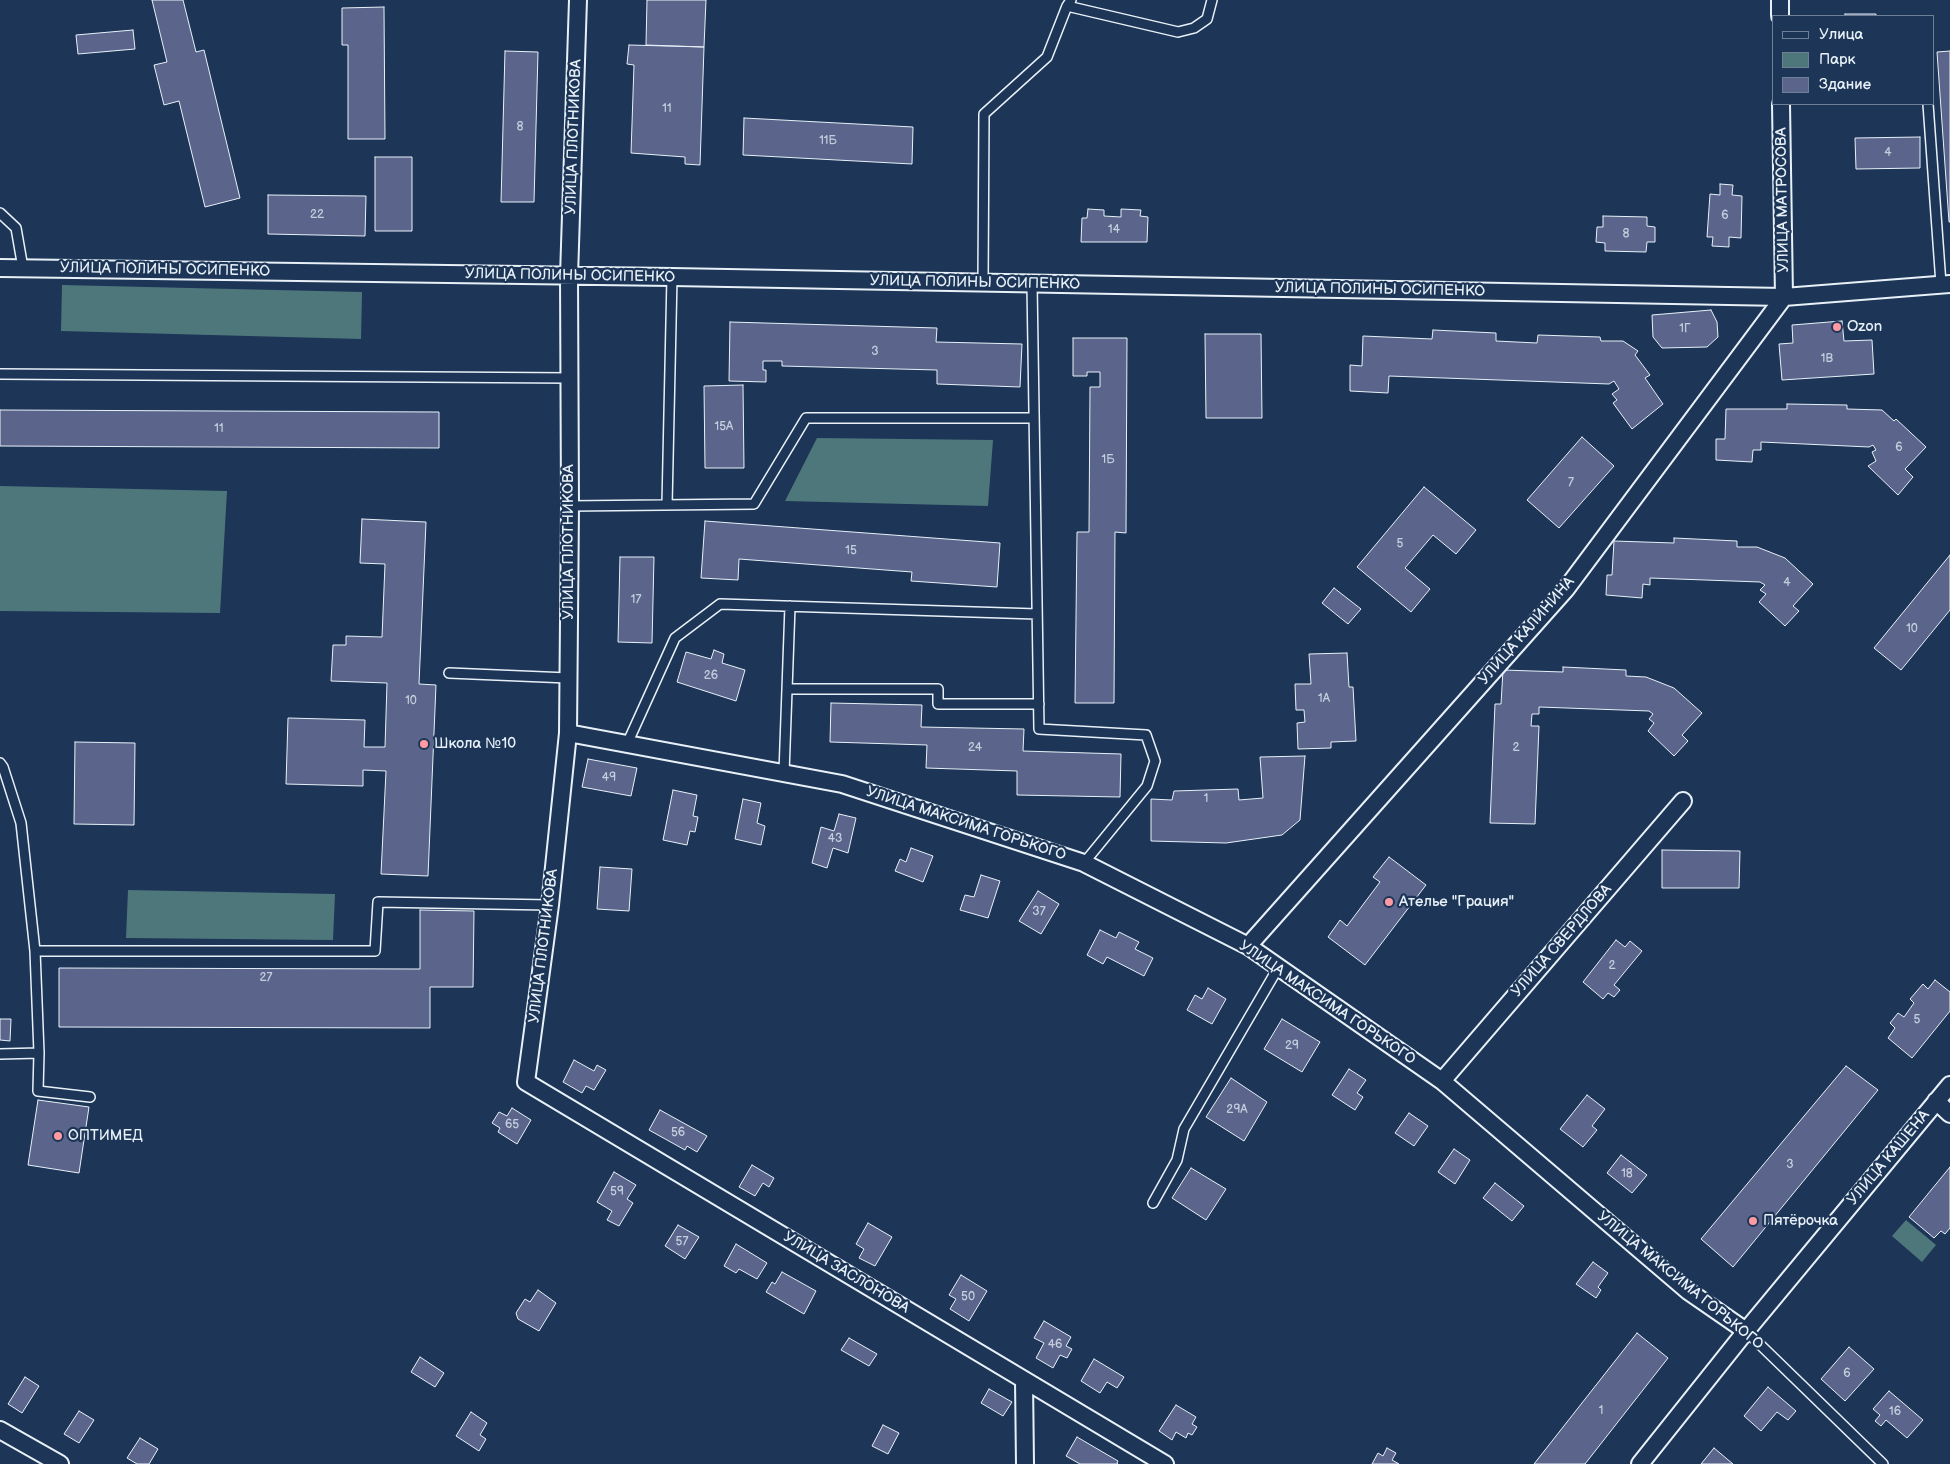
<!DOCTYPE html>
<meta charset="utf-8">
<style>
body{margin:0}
#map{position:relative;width:1950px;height:1464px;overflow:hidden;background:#1d3557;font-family:"Balsamiq Sans",sans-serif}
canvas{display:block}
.legend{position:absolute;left:1772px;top:15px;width:162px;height:90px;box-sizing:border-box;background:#1d3557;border:1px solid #6e8097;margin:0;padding:6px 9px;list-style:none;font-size:15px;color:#e8f1f8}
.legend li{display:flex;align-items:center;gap:10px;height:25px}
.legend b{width:25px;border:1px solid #6e8097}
</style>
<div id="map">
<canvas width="1950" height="1464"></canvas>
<ul class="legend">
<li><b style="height:6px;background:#1d3557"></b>Улица</li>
<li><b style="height:14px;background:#4e777c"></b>Парк</li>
<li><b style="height:14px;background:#5b658c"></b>Здание</li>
</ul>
</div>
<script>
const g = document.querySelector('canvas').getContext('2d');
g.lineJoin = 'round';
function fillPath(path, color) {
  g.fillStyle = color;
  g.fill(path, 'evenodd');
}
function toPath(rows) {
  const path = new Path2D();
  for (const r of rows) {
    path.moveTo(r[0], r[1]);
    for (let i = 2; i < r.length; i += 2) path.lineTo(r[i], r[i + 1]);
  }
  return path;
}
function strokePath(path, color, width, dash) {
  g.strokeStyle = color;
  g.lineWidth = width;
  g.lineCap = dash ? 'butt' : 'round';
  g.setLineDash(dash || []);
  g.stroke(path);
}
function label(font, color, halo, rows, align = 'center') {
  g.font = font + ' "Balsamiq Sans",sans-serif';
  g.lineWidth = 4.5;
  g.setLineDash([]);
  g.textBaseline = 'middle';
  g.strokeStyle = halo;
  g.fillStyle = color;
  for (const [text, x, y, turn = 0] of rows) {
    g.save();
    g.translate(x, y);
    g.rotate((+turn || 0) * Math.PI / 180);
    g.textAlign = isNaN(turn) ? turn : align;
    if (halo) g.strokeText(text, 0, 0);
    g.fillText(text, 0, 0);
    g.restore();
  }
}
fillPath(toPath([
 [62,285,362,292,361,339,61,331],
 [817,438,993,440,988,506,785,501],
 [0,486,227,491,220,613,0,611],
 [128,890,335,894,333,940,126,938],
 [1906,1220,1936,1245,1922,1262,1892,1236]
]), '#4e777c');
const building = toPath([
 [152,0,183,0,196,52,204,50,240,198,205,207,179,101,164,105,154,65,167,62,152,0],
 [647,0,706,0,704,47,646,45,647,0],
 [384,7,385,139,348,139,348,45,342,45,342,8,384,7],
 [1845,14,1876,14,1876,16,1845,16,1845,14],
 [133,30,135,49,78,54,76,35,133,30],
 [629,45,704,47,700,165,685,164,685,157,631,153,634,65,627,64,629,45],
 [505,51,538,52,534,202,501,202,505,51],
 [1950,51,1950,222,1949,222,1937,52,1950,51],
 [744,118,913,127,912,164,743,155,744,118],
 [1920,137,1920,168,1856,169,1855,138,1920,137],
 [375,157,412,157,412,231,375,231,375,157],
 [1720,184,1733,185,1732,195,1742,196,1741,238,1729,237,1729,247,1712,246,1713,237,1707,237,1710,194,1720,195,1720,184],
 [268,195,366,196,365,236,268,234,268,195],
 [1088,209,1104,210,1104,216,1121,217,1121,209,1141,210,1140,216,1148,217,1147,242,1081,242,1082,218,1087,218,1088,209],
 [1603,216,1647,217,1647,226,1655,227,1655,242,1647,242,1646,252,1605,251,1605,243,1596,242,1597,227,1603,227,1603,216],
 [1711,310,1717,322,1718,337,1707,347,1662,348,1653,337,1652,315,1711,310],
 [1842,321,1844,341,1872,340,1874,374,1782,380,1779,344,1793,343,1792,325,1842,321],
 [730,322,937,328,936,342,1022,344,1020,387,937,384,937,370,782,366,782,361,763,361,763,370,766,370,766,382,729,381,730,322],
 [1433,330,1496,333,1496,341,1537,343,1538,335,1600,337,1601,341,1623,341,1638,351,1635,355,1650,375,1645,378,1663,404,1632,429,1613,403,1617,400,1612,394,1619,389,1614,381,1609,384,1389,376,1388,393,1350,391,1350,365,1362,366,1363,336,1432,339,1433,330],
 [1205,334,1261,334,1262,418,1206,418,1205,334],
 [1073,338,1127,338,1126,533,1115,532,1114,703,1075,703,1077,532,1089,532,1090,387,1100,387,1100,372,1087,372,1087,376,1073,376,1073,338],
 [743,385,744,468,705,468,704,386,743,385],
 [1787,404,1847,405,1847,409,1882,410,1894,421,1896,419,1926,447,1905,469,1913,477,1898,495,1868,466,1876,461,1872,452,1876,450,1873,445,1869,447,1761,442,1761,450,1753,450,1752,462,1716,460,1716,439,1725,439,1726,409,1787,409,1787,404],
 [0,410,439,412,439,448,0,446,0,410],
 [1582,437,1614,466,1559,528,1527,500,1582,437],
 [1424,487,1476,530,1456,554,1433,535,1405,568,1430,589,1411,612,1357,567,1424,487],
 [362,519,426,522,419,684,436,685,428,876,381,874,386,771,363,770,363,786,286,784,288,718,365,720,364,747,385,747,387,683,331,681,333,645,346,645,346,636,382,637,385,564,360,563,362,519],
 [705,521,1000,543,997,587,911,581,912,572,739,559,738,580,701,578,705,521],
 [1674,538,1737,541,1737,547,1757,547,1785,558,1813,584,1793,606,1799,611,1785,626,1759,602,1766,594,1760,590,1765,585,1760,582,1650,578,1650,585,1643,584,1642,598,1606,595,1607,575,1612,575,1614,541,1674,543,1674,538],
 [1950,555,1950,610,1901,670,1874,648,1950,555],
 [620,557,654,557,652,643,618,642,620,557],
 [1334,588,1361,609,1348,624,1322,603,1334,588],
 [714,650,724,654,722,663,745,670,736,701,677,682,686,652,711,659,714,650],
 [1347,653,1349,687,1353,687,1356,741,1331,742,1331,748,1298,749,1297,723,1305,722,1304,710,1296,710,1295,684,1311,684,1309,654,1347,653],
 [1563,667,1626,670,1626,676,1646,677,1674,688,1702,713,1682,735,1688,741,1674,756,1648,731,1654,723,1649,719,1653,714,1649,711,1539,707,1539,714,1532,714,1531,726,1539,726,1535,824,1490,823,1495,704,1501,704,1503,670,1563,672,1563,667],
 [831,703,922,705,921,727,1024,729,1023,751,1121,754,1120,797,1017,795,1017,771,926,768,927,745,830,742,831,703],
 [75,742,135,743,134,825,74,824,75,742],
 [1305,756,1300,820,1282,835,1226,843,1151,841,1151,799,1172,800,1174,791,1238,789,1239,800,1263,798,1260,757,1305,756],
 [588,759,637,768,631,796,582,787,588,759],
 [673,790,697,795,693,816,698,817,695,832,690,831,687,845,663,840,673,790],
 [743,799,761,803,757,823,765,826,761,845,735,839,743,799],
 [839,814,856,818,848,853,833,848,827,868,812,863,821,827,834,831,839,814],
 [911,848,933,856,923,882,895,871,900,859,906,862,911,848],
 [1662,850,1740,851,1739,888,1662,888,1662,850],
 [1389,857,1426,885,1365,965,1328,937,1340,920,1347,926,1380,882,1373,877,1389,857],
 [600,867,632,869,629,911,597,909,600,867],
 [981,875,1000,881,988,918,960,910,965,895,974,897,981,875],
 [1038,891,1059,904,1041,934,1019,921,1038,891],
 [420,910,474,911,473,987,430,987,430,1028,59,1027,59,968,420,969,420,910],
 [1100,930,1116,938,1119,932,1139,942,1135,949,1153,958,1144,976,1107,957,1103,964,1087,955,1100,930],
 [1616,940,1625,947,1630,941,1642,951,1614,985,1620,990,1614,997,1608,993,1603,999,1583,982,1616,940],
 [1935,980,1950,992,1950,1011,1912,1058,1888,1038,1895,1028,1890,1023,1898,1013,1904,1017,1914,1003,1910,999,1923,984,1928,989,1935,980],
 [1208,988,1226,999,1212,1024,1187,1010,1195,995,1202,999,1208,988],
 [0,1019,11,1019,10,1041,0,1040,0,1019],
 [1282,1019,1320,1042,1302,1072,1264,1049,1282,1019],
 [574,1060,594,1071,597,1065,606,1070,594,1090,586,1086,582,1093,563,1082,574,1060],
 [1846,1066,1878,1090,1733,1267,1701,1239,1846,1066],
 [1349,1069,1366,1080,1357,1093,1363,1097,1355,1110,1332,1095,1349,1069],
 [1231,1078,1267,1102,1244,1141,1206,1117,1231,1078],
 [1587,1095,1605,1109,1592,1126,1597,1130,1583,1147,1560,1129,1587,1095],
 [38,1100,89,1107,79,1173,28,1165,38,1100],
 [512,1108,531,1120,517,1144,498,1132,500,1128,492,1123,499,1112,507,1116,512,1108],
 [660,1110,707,1136,697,1152,687,1146,685,1150,649,1130,660,1110],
 [1409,1113,1428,1126,1414,1146,1395,1133,1409,1113],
 [1454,1149,1470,1160,1455,1184,1438,1172,1454,1149],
 [1621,1155,1647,1175,1632,1193,1607,1173,1621,1155],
 [752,1165,774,1178,769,1187,763,1183,755,1196,739,1187,752,1165],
 [1950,1167,1950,1228,1945,1234,1941,1231,1934,1238,1909,1217,1950,1167],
 [1191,1168,1226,1189,1206,1220,1172,1198,1191,1168],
 [614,1172,636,1185,627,1199,633,1203,619,1226,607,1220,612,1211,597,1202,614,1172],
 [1495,1183,1524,1206,1512,1221,1483,1198,1495,1183],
 [868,1223,892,1237,875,1266,859,1258,864,1249,856,1244,868,1223],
 [678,1225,699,1237,685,1259,665,1246,678,1225],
 [736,1244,767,1263,757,1279,739,1269,736,1273,724,1266,736,1244],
 [1593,1262,1608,1273,1598,1287,1601,1290,1596,1298,1576,1284,1593,1262],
 [782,1272,816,1291,804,1314,766,1292,772,1282,775,1284,782,1272],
 [961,1275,987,1291,969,1321,950,1309,956,1299,949,1295,961,1275],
 [538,1290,556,1303,539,1331,518,1319,516,1313,525,1299,530,1302,538,1290],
 [1044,1321,1071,1337,1066,1346,1072,1349,1067,1358,1060,1355,1053,1368,1036,1358,1044,1343,1034,1338,1044,1321],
 [1637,1333,1668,1358,1585,1464,1534,1464,1637,1333],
 [849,1338,877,1354,869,1366,841,1350,849,1338],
 [1849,1347,1874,1369,1845,1401,1821,1379,1849,1347],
 [420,1357,444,1373,435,1387,411,1372,420,1357],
 [1094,1359,1124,1377,1117,1388,1107,1382,1100,1393,1081,1381,1094,1359],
 [25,1377,39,1386,22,1413,8,1404,25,1377],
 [1768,1387,1796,1411,1788,1420,1777,1412,1761,1431,1744,1416,1768,1387],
 [989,1389,1012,1402,1003,1416,981,1403,989,1389],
 [1889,1391,1923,1420,1907,1438,1886,1420,1881,1426,1875,1421,1880,1415,1873,1409,1889,1391],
 [1176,1405,1196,1417,1192,1424,1197,1427,1192,1435,1188,1433,1186,1438,1176,1432,1172,1440,1159,1431,1176,1405],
 [79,1411,94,1420,79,1443,64,1434,79,1411],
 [471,1412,487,1423,480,1435,486,1439,479,1451,456,1436,471,1412],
 [883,1425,899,1433,888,1454,872,1446,883,1425],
 [1077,1437,1118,1461,1117,1463,1118,1464,1080,1464,1066,1456,1077,1437],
 [140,1438,158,1449,149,1464,137,1464,127,1458,140,1438],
 [1387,1448,1396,1453,1392,1460,1399,1464,1372,1464,1378,1453,1383,1456,1387,1448],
 [1714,1448,1733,1464,1701,1464,1714,1448]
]);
fillPath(building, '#5b658c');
strokePath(building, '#e8f1f8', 1);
const lane = toPath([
 [1067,6,1178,32,1194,28,1207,19,1212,0],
 [1928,104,1941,284],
 [0,213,16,228,23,268],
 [983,283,984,114,1047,57,1067,6,1071,0],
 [1032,284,1039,729,1146,735,1155,761,1147,786,1084,863],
 [0,374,569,378],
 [667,505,672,277],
 [570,506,754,504,806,418,1034,418],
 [449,673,568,678],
 [787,689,938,689,938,704,1039,704],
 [627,744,675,638,720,604,1037,614],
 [0,763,3,767,21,823,35,951,39,1053,0,1054],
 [784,773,790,606],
 [35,951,375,951,378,902,550,905],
 [39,1053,38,1091,90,1097],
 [1153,1203,1177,1160,1184,1129,1278,968],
 [1746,1331,1883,1464]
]);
const street = toPath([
 [578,0,569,276,570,506,568,733,550,905,526,1082,1165,1464],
 [1780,0,1780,16],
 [0,268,672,277,1784,297,1950,284],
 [568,733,842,784,1084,863,1248,946,1442,1081,1688,1291,1746,1331],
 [1248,946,1566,589,1784,297,1781,104],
 [1442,1081,1683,801],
 [1936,1101,1950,1114],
 [1024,1380,1025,1464],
 [0,1430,60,1464],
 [1640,1464,1746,1331,1950,1085]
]);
strokePath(lane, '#e8f1f8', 12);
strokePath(street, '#e8f1f8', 20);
strokePath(lane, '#1d3557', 9);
strokePath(street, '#1d3557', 16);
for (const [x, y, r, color] of [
 [1837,327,5,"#ff9aa2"],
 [424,744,5,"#ff9aa2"],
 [1389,902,5,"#ff9aa2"],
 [58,1136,5,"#ff9aa2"],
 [1753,1221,5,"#ff9aa2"]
]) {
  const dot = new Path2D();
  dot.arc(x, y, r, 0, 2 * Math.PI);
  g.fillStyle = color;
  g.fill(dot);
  strokePath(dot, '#1d3557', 2);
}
label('12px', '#c5cedd', null, [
 ["11",667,109],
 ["8",520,127],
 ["11Б",828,141],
 ["4",1888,153],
 ["22",317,215],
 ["6",1725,216],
 ["14",1114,230],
 ["8",1626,234],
 ["1Г",1685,329],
 ["3",875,352],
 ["1В",1827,359],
 ["15А",724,427],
 ["11",219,429],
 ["6",1899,448],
 ["1Б",1108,460],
 ["7",1571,483],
 ["5",1400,544],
 ["15",851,551],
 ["4",1787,583],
 ["17",636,600],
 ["10",1912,629],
 ["26",711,676],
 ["1А",1324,699],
 ["10",411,701],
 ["24",975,748],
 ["2",1516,748],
 ["49",609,778],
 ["1",1206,799],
 ["43",835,839],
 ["37",1039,912],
 ["2",1612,966],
 ["27",266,978],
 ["5",1917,1020],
 ["29",1292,1046],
 ["29А",1237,1110],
 ["65",512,1125],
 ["56",678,1133],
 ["3",1790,1165],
 ["18",1627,1174],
 ["59",617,1192],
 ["57",682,1242],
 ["50",968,1297],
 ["46",1055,1345],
 ["6",1847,1374],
 ["1",1601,1411],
 ["16",1895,1412]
]);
label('15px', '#e8f1f8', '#1d3557', [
 ["УЛИЦА ПЛОТНИКОВА",574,137,-88],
 ["УЛИЦА МАТРОСОВА",1783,200,-91],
 ["УЛИЦА ПОЛИНЫ ОСИПЕНКО",165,270,1],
 ["УЛИЦА ПОЛИНЫ ОСИПЕНКО",570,276,1],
 ["УЛИЦА ПОЛИНЫ ОСИПЕНКО",975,283,1],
 ["УЛИЦА ПОЛИНЫ ОСИПЕНКО",1380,290,1],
 ["УЛИЦА ПЛОТНИКОВА",569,542,-90],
 ["УЛИЦА КАЛИНИНА",1527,631,-49],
 ["УЛИЦА МАКСИМА ГОРЬКОГО",966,824,18],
 ["УЛИЦА СВЕРДЛОВА",1562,941,-49],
 ["УЛИЦА ПЛОТНИКОВА",544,946,-83],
 ["УЛИЦА МАКСИМА ГОРЬКОГО",1327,1003,34],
 ["УЛИЦА КАШЕНА",1889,1158,-50],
 ["УЛИЦА ЗАСЛОНОВА",846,1273,31],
 ["УЛИЦА МАКСИМА ГОРЬКОГО",1680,1281,39]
]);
label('15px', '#e8f1f8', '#1d3557', [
 ["Ozon",1847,327],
 ["Школа №10",434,744],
 ["Ателье \"Грация\"",1399,902],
 ["ОПТИМЕД",68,1136],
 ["Пятёрочка",1763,1221]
], 'left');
</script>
